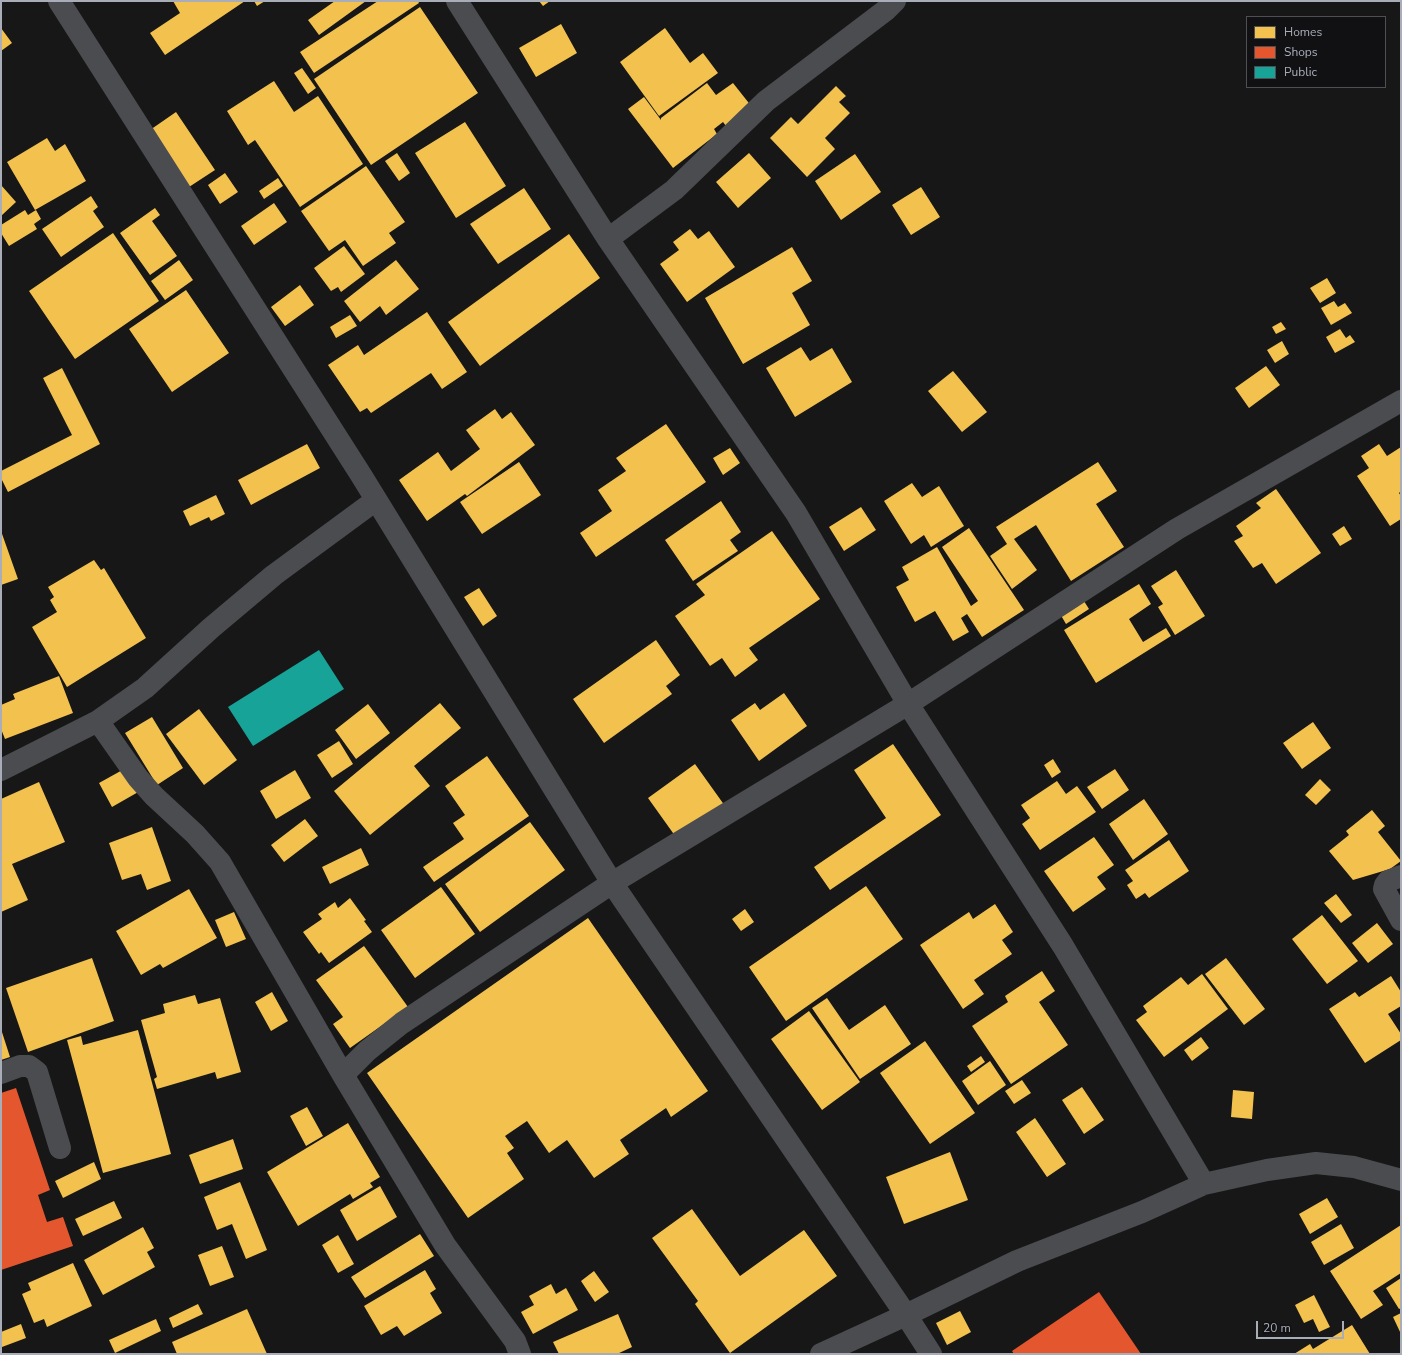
<!DOCTYPE html>
<style>
body{margin:0}
#map{position:relative;width:1402px;height:1355px;overflow:hidden;background:#171717;font-family:"Nunito Sans",sans-serif}
canvas{display:block}
.frame{position:absolute;inset:0;border:2px solid #a8adb8;pointer-events:none}
.legend{position:absolute;left:1246px;top:16px;width:140px;height:72px;box-sizing:border-box;background:#111113;border:1px solid #4d4f55;margin:0;padding:5px 7px;list-style:none;font-size:12px;color:#a8adb8}
.legend li{display:flex;align-items:center;gap:8px;height:20px}
.legend b{width:20px;border:1px solid #4d4f55}
.scale{position:absolute;left:1256px;top:1321px;width:88px;height:18px;box-sizing:border-box;border:2px solid #a8adb8;border-top:0;padding-left:5px;font-size:12px;line-height:14px;white-space:nowrap;color:#a8adb8;-webkit-text-stroke:3px #111113;paint-order:stroke}
</style>
<div id="map">
<canvas width="1402" height="1355"></canvas>
<div class="frame"></div>
<ul class="legend">
<li><b style="height:11px;background:#f2c14e"></b>Homes</li>
<li><b style="height:11px;background:#e4572e"></b>Shops</li>
<li><b style="height:11px;background:#17a398"></b>Public</li>
</ul>
<div class="scale">20 m</div>
</div>
<script>
const g = document.querySelector('canvas').getContext('2d');
g.lineJoin = 'round';
function fillPath(path, color) {
  g.fillStyle = color;
  g.fill(path, 'evenodd');
}
function toPath(rows) {
  const path = new Path2D();
  for (const r of rows) {
    path.moveTo(r[0], r[1]);
    for (let i = 2; i < r.length; i += 2) path.lineTo(r[i], r[i + 1]);
  }
  return path;
}
function strokePath(path, color, width, dash) {
  g.strokeStyle = color;
  g.lineWidth = width;
  g.lineCap = dash ? 'butt' : 'round';
  g.setLineDash(dash || []);
  g.stroke(path);
}
fillPath(toPath([
 [173,1,245,1,165,55,150,33,180,13],
 [254,1,265,1,257,6],
 [335,1,366,1,319,35,308,20],
 [378,1,418,1,419,3,314,73,300,52],
 [539,1,550,1,543,6],
 [420,7,478,93,371,165,314,79],
 [561,24,577,53,536,77,519,48],
 [1,28,12,43,1,51],
 [665,28,690,63,703,53,718,73,659,116,620,62],
 [302,68,316,88,308,94,294,73],
 [274,81,294,112,318,96,363,164,300,207,255,140,248,145,227,111],
 [707,83,716,95,733,83,752,107,726,126,723,122,714,129,717,134,673,168,628,109,644,97,661,120,661,118],
 [836,86,846,96,839,102,850,113,825,138,835,149,807,177,770,138,791,117,798,124],
 [176,112,215,170,189,187,150,130],
 [465,122,506,186,456,218,415,153],
 [47,138,55,151,65,144,86,181,35,210,7,162],
 [397,153,410,173,399,181,385,161],
 [749,153,771,178,738,208,716,182],
 [855,154,881,192,841,220,815,181],
 [366,166,405,222,389,233,396,243,363,266,345,240,329,251,301,211],
 [225,173,238,192,220,204,208,185],
 [278,178,283,186,264,199,259,191],
 [1,185,16,202,1,216],
 [921,187,940,217,911,235,892,205],
 [524,188,551,229,498,264,470,224],
 [91,196,98,207,93,211,104,227,61,257,42,229],
 [274,203,287,222,254,245,241,226],
 [155,208,160,215,152,221,177,256,150,275,120,233],
 [25,210,28,215,36,210,41,219,34,224,37,229,9,246,1,233,1,225],
 [690,229,698,239,709,231,735,267,687,302,660,264,679,250,673,242],
 [113,233,159,301,75,359,29,291],
 [569,234,600,278,480,366,448,322],
 [344,246,365,274,341,292,338,287,331,291,314,268],
 [792,247,812,281,792,293,810,325,743,364,705,298],
 [179,260,193,280,165,300,151,281],
 [396,260,419,289,386,315,380,306,360,322,344,301],
 [1327,278,1336,293,1320,303,1310,288],
 [300,285,314,305,285,326,271,307],
 [186,290,229,353,172,392,129,329],
 [1334,301,1338,307,1345,303,1352,313,1331,325,1321,308],
 [427,312,467,372,442,389,431,373,371,413,367,408,360,412,328,365,358,345,364,355],
 [350,315,357,326,336,338,330,327],
 [1281,322,1286,329,1276,334,1272,327],
 [1340,329,1346,338,1350,335,1355,342,1335,353,1326,337],
 [1282,341,1289,354,1275,363,1267,350],
 [801,347,810,361,832,348,852,382,795,417,766,368],
 [1266,366,1280,385,1249,408,1235,388],
 [62,368,100,444,8,492,1,478,1,471,72,435,43,378],
 [953,371,987,412,962,432,928,391],
 [495,409,502,419,511,412,535,445,467,496,465,494,427,521,399,480,438,452,451,471,480,449,466,430],
 [666,424,706,482,596,557,580,533,612,511,598,490,626,471,616,458],
 [307,444,320,468,251,505,238,480],
 [1379,444,1387,456,1401,447,1401,491,1399,493,1401,496,1401,519,1390,526,1357,476,1369,468,1361,456],
 [730,448,740,463,723,475,713,458],
 [519,462,541,495,482,534,460,502],
 [1098,462,1117,491,1096,504,1124,547,1071,581,1036,525,1014,539,1037,570,1012,589,990,556,1007,544,996,527],
 [912,483,922,497,939,486,964,526,931,547,924,535,911,544,884,501],
 [1276,489,1321,553,1276,584,1262,563,1253,568,1234,541,1243,536,1236,526,1261,508,1256,503],
 [216,495,225,514,211,521,209,517,190,526,183,511],
 [721,501,741,532,730,540,738,551,693,581,665,540],
 [861,507,876,530,844,551,829,527],
 [1344,526,1352,539,1340,546,1332,534],
 [969,528,1024,610,982,637,967,614,961,618,969,632,953,641,935,611,915,622,896,587,909,580,902,567,937,547,971,606,978,601,942,547],
 [1,531,18,579,1,585],
 [772,531,820,599,749,648,758,660,735,677,722,658,710,666,675,616,705,595,696,584],
 [94,560,101,570,104,568,146,638,67,687,32,627,57,612,50,600,54,597,48,587],
 [1176,570,1205,616,1175,635,1158,607,1163,604,1151,586],
 [1139,584,1151,604,1129,619,1143,642,1166,628,1171,636,1096,683,1064,630],
 [479,588,497,616,483,626,464,597],
 [1082,598,1089,609,1066,624,1059,612],
 [656,640,680,675,666,686,672,694,604,743,573,699],
 [59,676,73,713,5,739,1,729,1,705,15,699,13,694],
 [784,693,807,726,759,761,731,720,755,703,760,710],
 [440,703,461,728,414,766,430,786,370,835,334,791],
 [368,704,390,733,356,759,335,730],
 [199,709,237,760,204,785,166,734],
 [152,717,183,768,157,785,125,733],
 [1313,722,1331,748,1302,769,1283,743],
 [339,741,353,764,332,778,317,755],
 [893,744,941,815,830,890,814,867,886,818,854,770],
 [487,756,529,816,434,882,423,867,464,839,453,823,465,815,445,786],
 [1053,759,1061,772,1052,778,1044,765],
 [695,764,725,806,678,840,648,798],
 [126,768,140,791,112,807,99,783],
 [1115,769,1129,790,1102,809,1087,787],
 [295,770,311,798,276,819,260,791],
 [1320,779,1331,790,1316,805,1305,795],
 [1057,781,1066,794,1077,786,1096,812,1040,850,1022,824,1030,818,1021,805],
 [39,782,65,842,12,864,28,900,1,912,1,799],
 [1144,799,1168,834,1133,860,1109,824],
 [1372,810,1385,826,1378,832,1401,861,1390,869,1353,880,1329,851,1349,835,1346,831],
 [305,819,318,836,284,862,271,845],
 [530,822,565,870,480,932,445,884],
 [152,827,171,881,147,890,141,874,122,880,109,843],
 [1094,837,1114,865,1097,877,1106,889,1073,912,1044,871],
 [1169,840,1189,871,1149,898,1145,893,1136,899,1127,885,1133,881,1125,870],
 [361,848,369,865,330,884,322,867],
 [866,886,903,939,786,1021,749,967],
 [441,887,475,934,415,978,381,930],
 [189,889,217,938,163,968,160,964,141,975,116,931],
 [1336,894,1352,915,1341,923,1324,903],
 [350,898,366,920,364,921,372,932,329,963,321,952,319,954,303,932,322,919,318,914,335,902,338,908],
 [995,904,1013,932,1002,940,1012,954,974,980,984,994,963,1009,920,945,969,912,973,919],
 [745,909,754,922,741,931,732,919],
 [234,912,246,939,226,947,215,920],
 [1322,915,1358,961,1327,984,1292,939],
 [588,918,708,1091,671,1117,666,1108,620,1140,629,1154,594,1178,567,1140,549,1153,527,1121,505,1136,514,1148,507,1153,524,1179,468,1218,367,1073],
 [1377,923,1393,944,1368,963,1352,943],
 [364,946,408,1007,350,1048,333,1024,343,1017,316,980],
 [92,958,114,1021,28,1052,6,988],
 [1226,958,1265,1009,1244,1025,1205,974],
 [1042,971,1055,991,1039,1002,1068,1045,1011,1084,972,1026,1008,1002,1005,996],
 [1202,974,1228,1009,1164,1057,1136,1020,1147,1012,1143,1006,1181,977,1188,985],
 [1391,976,1401,992,1401,1006,1388,1014,1401,1034,1401,1040,1365,1063,1329,1009,1355,992,1359,997],
 [272,992,288,1021,271,1031,255,1002],
 [195,995,198,1004,220,998,241,1072,217,1079,215,1072,157,1089,154,1079,157,1077,141,1020,165,1013,163,1004],
 [827,998,849,1030,885,1005,911,1044,860,1079,812,1008],
 [809,1011,860,1082,822,1110,771,1039],
 [1,1029,10,1057,1,1060],
 [138,1030,171,1154,103,1173,67,1040,81,1036,83,1045],
 [1201,1037,1209,1048,1192,1061,1184,1050],
 [925,1041,975,1113,930,1144,880,1073],
 [981,1056,985,1062,971,1072,967,1066],
 [990,1061,1006,1085,978,1105,962,1081],
 [1022,1080,1031,1093,1014,1104,1005,1091],
 [1082,1087,1104,1120,1084,1134,1062,1100],
 [1233,1090,1254,1092,1252,1119,1231,1117],
 [307,1107,323,1136,306,1146,290,1116],
 [1035,1118,1066,1164,1047,1177,1016,1132],
 [348,1123,380,1177,370,1183,373,1187,353,1199,350,1194,298,1226,267,1172],
 [233,1139,243,1169,200,1184,189,1155],
 [950,1152,968,1200,904,1224,886,1177],
 [94,1162,101,1179,63,1198,55,1181],
 [240,1182,267,1250,246,1259,232,1224,217,1230,204,1197],
 [380,1186,397,1217,357,1241,340,1210],
 [1327,1198,1338,1217,1310,1234,1299,1214],
 [114,1201,122,1218,83,1236,75,1219],
 [692,1209,740,1276,804,1230,837,1276,730,1353,695,1304,698,1301,652,1238],
 [1341,1224,1354,1248,1324,1265,1311,1242],
 [1401,1225,1401,1273,1373,1291,1383,1305,1361,1319,1330,1271],
 [143,1227,154,1248,147,1252,155,1267,103,1295,84,1260],
 [420,1234,434,1256,365,1298,351,1277],
 [338,1235,354,1264,338,1273,322,1245],
 [222,1246,234,1277,210,1286,198,1255],
 [73,1263,92,1306,47,1327,44,1319,34,1323,22,1294,31,1290,28,1283],
 [425,1270,436,1289,430,1293,442,1313,404,1336,397,1326,381,1335,364,1306],
 [594,1271,609,1292,595,1302,581,1281],
 [1401,1278,1401,1308,1399,1309,1386,1288],
 [551,1284,556,1294,566,1288,578,1310,533,1334,521,1312,534,1305,529,1296],
 [1314,1295,1330,1327,1319,1332,1313,1319,1304,1323,1295,1305],
 [198,1304,203,1314,173,1328,169,1318],
 [247,1309,267,1354,177,1354,172,1342],
 [960,1311,971,1332,947,1345,936,1323],
 [1401,1313,1401,1334,1393,1317],
 [618,1314,632,1347,617,1354,559,1354,553,1342],
 [156,1319,161,1331,115,1353,109,1340],
 [21,1324,26,1338,2,1347,1,1344,1,1332],
 [1352,1325,1370,1354,1294,1354,1310,1344,1313,1349]
]), '#f2c14e');
fillPath(toPath([
 [16,1088,50,1190,38,1195,47,1222,63,1217,73,1246,1,1270,1,1093],
 [1099,1292,1141,1354,1014,1354,1012,1351]
]), '#e4572e');
fillPath(toPath([
 [319,650,344,689,253,746,228,707]
]), '#17a398');
strokePath(toPath([
 [59,1,361,475,612,883,906,1315,931,1354],
 [457,1,608,239,796,513,908,704,1063,946,1204,1184],
 [608,239,674,190,766,101,886,10,895,1],
 [98,721,138,778,154,796,195,834,220,862,343,1075,445,1245,515,1341,520,1354],
 [1,770,98,721,145,688,211,628,274,575,376,500],
 [1401,876,1388,881,1385,885,1384,889,1401,920],
 [1,1073,20,1066,29,1066,37,1072,60,1148],
 [343,1075,367,1051,402,1023,612,883,908,704,1177,529,1401,401],
 [821,1354,906,1315,1017,1261,1142,1212,1204,1184,1267,1170,1316,1163,1354,1167,1401,1180]
]), '#4b4c50', 22);
</script>
